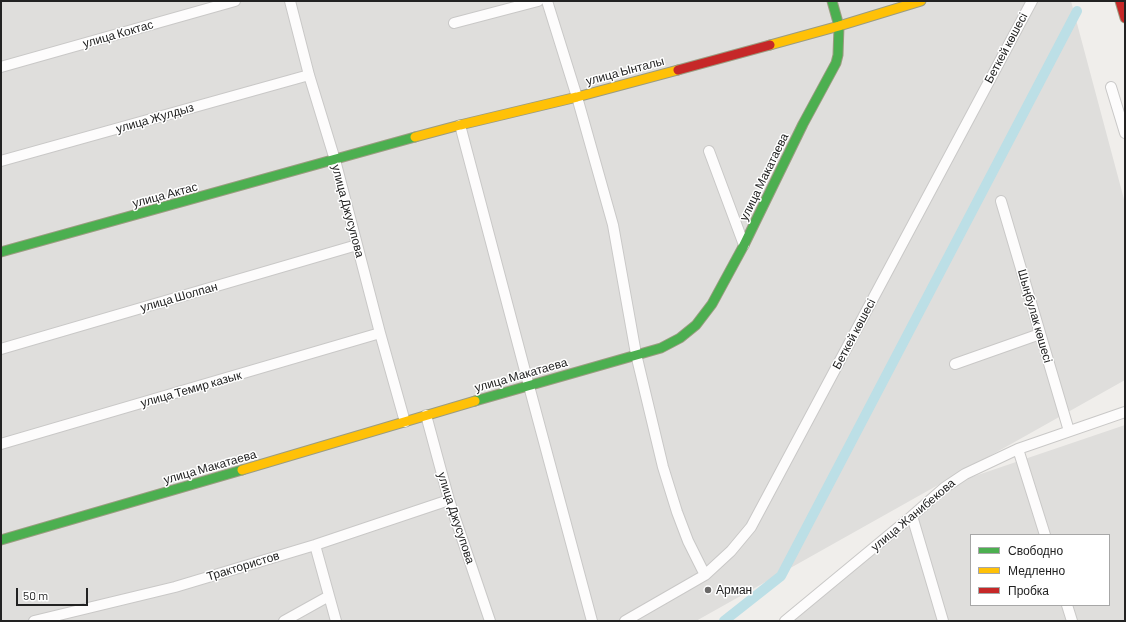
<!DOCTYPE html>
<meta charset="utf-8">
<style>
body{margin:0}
#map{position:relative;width:1126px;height:622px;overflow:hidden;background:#f0eeeb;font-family:Barlow,sans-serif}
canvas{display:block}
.frame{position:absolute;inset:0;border:2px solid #222;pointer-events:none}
.legend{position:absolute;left:970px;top:534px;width:140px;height:72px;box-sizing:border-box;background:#fff;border:1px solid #a7a7a7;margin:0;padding:5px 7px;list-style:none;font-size:12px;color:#222}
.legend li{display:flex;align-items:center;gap:8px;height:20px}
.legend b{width:20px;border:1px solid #a7a7a7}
.scale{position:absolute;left:16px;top:588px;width:72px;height:18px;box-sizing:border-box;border:2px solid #222;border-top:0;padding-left:5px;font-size:12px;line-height:14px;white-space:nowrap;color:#222;-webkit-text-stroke:3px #fff;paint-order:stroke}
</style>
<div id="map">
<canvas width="1126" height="622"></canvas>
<div class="frame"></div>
<ul class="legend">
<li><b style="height:5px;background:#4caf50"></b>Свободно</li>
<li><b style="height:5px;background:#ffc107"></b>Медленно</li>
<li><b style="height:5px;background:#c62828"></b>Пробка</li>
</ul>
<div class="scale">50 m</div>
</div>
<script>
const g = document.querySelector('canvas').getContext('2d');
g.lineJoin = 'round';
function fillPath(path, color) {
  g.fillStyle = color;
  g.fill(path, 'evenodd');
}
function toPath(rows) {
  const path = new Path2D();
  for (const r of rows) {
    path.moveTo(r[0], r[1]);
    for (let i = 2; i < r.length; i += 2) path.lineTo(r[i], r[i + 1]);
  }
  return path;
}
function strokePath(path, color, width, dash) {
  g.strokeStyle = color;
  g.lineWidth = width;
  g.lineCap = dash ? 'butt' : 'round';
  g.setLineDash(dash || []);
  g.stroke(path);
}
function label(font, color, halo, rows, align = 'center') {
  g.font = font + ' Barlow,sans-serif';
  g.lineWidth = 3;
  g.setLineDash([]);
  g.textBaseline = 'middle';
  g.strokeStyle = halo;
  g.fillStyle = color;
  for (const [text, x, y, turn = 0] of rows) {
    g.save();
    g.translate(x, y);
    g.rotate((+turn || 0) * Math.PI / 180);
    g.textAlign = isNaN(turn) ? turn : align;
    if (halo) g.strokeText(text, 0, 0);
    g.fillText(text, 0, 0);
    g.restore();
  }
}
fillPath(toPath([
 [1,1,1071,1,1125,203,1125,380,696,621,1,621],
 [1125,425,1125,621,777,621,791,613,960,481],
 [971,535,1109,535,1109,605,971,605]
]), '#dfdedc');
strokePath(toPath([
 [724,621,781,576,1077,11]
]), '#bcdfe6', 10);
const street = toPath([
 [290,1,309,75,335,160,380,333,405,422],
 [547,1,577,97,613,225,636,354,663,467,677,512,688,541,705,575],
 [454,23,538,1],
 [1,67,235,1],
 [1111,87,1125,133],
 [460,125,529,386,592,621],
 [709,151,744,245],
 [1,161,309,75],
 [1001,201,1069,431],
 [1,349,357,245],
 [955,364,1040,334],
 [426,415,449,500,490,621],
 [1,444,380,333],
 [1018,449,1045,535],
 [912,516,943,621],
 [315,545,336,621],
 [1067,605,1072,621],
 [34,621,175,587,315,545,449,500],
 [284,621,329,596],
 [625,621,705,575,731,551,751,527,1032,1],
 [785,621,912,516,944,488,965,474,1018,449,1125,412]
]);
const fast = toPath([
 [1,252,415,137],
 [475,401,661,348,680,338,696,325,712,304,744,245,803,124,836,63,838,55,839,26,832,1],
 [1,540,242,470]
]);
const slow = toPath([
 [770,45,839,26,921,1],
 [415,137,460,125,577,97,678,70],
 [242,470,475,401]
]);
const jam = toPath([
 [1120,1,1125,18],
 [678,70,770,45]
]);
strokePath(street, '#c9c8c7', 12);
strokePath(fast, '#9b9c81', 11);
strokePath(slow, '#9b9c81', 11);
strokePath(jam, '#9b9c81', 11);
strokePath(street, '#fdfcfc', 10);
strokePath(fast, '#4caf50', 9);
strokePath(slow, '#ffc107', 9);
strokePath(jam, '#c62828', 9);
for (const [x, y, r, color] of [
 [708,590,4,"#6a6968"]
]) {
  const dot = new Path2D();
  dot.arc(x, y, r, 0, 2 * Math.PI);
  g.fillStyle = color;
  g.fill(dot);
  strokePath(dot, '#fff', 1.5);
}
label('12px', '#222', '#fff', [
 ["улица Коктас",118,34,-16],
 ["Беткей көшесі",1006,48,-62],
 ["улица Ынталы",625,71,-15],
 ["улица Жулдыз",155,118,-16],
 ["улица Макатаева",764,177,-64],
 ["улица Актас",165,195,-15],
 ["улица Джусупова",348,211,75],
 ["улица Шолпан",179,297,-16],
 ["Шыңбулак көшесі",1035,316,74],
 ["Беткей көшесі",854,334,-62],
 ["улица Макатаева",521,375,-16],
 ["улица Темир казык",191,389,-16],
 ["улица Макатаева",210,467,-16],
 ["улица Жанибекова",913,515,-40],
 ["улица Джусупова",456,518,72],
 ["Трактористов",243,566,-17]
]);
label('12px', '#222', '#fff', [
 ["Арман",716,590]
], 'left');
</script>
